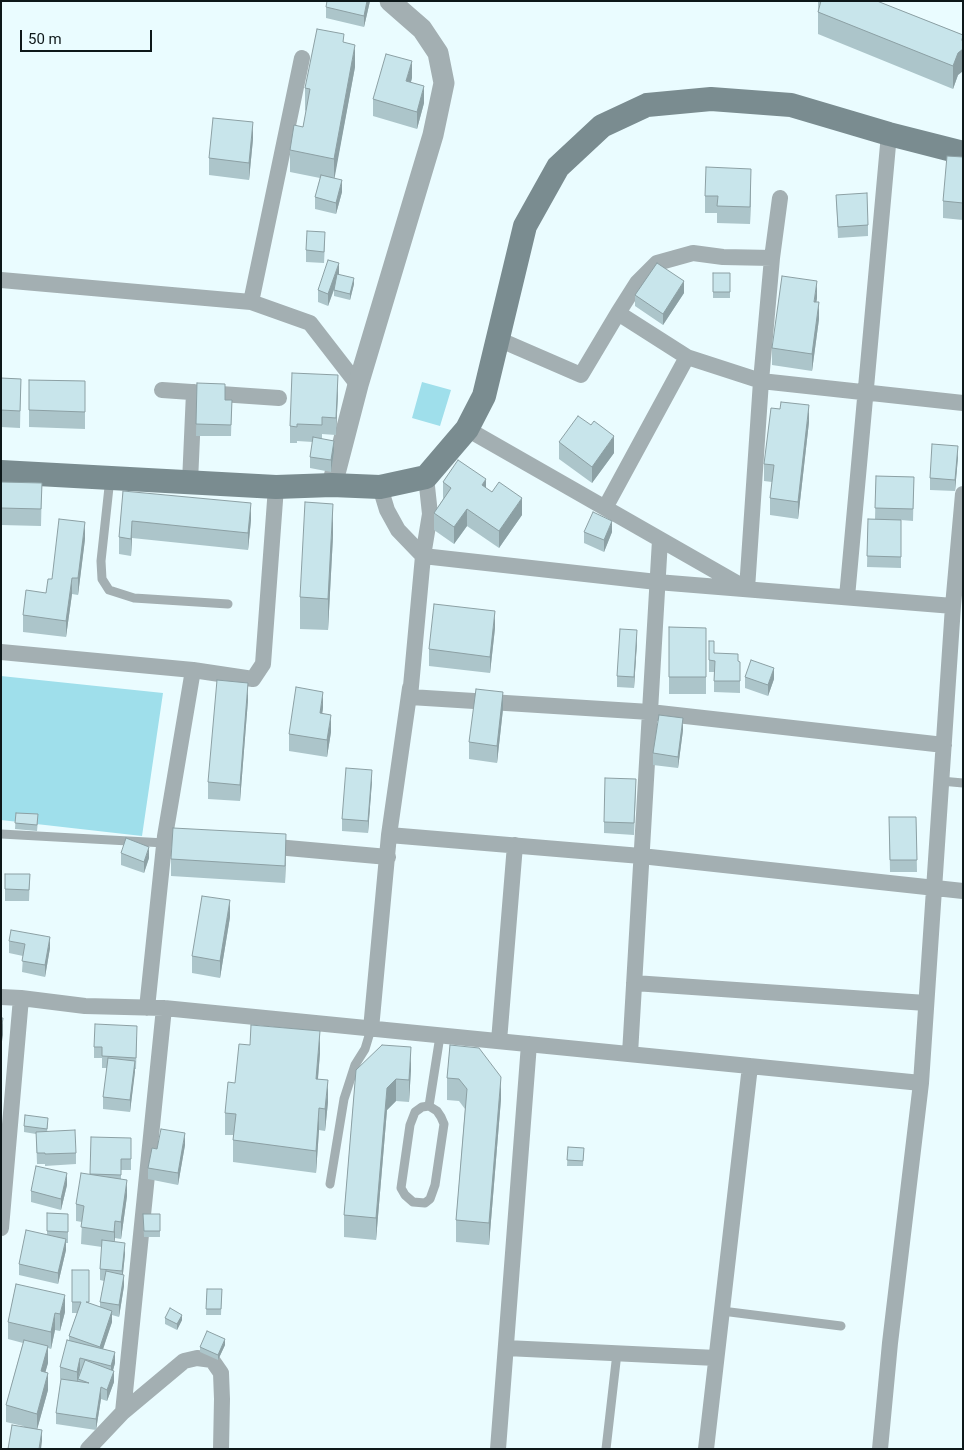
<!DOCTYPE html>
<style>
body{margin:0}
#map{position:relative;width:964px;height:1450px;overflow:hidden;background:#eafcff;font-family:Roboto,sans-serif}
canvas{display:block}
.frame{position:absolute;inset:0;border:2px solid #0d1719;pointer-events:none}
.scale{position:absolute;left:20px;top:30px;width:132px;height:22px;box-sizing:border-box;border:2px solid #0d1719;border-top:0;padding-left:6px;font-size:15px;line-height:18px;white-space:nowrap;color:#0d1719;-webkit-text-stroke:4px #eafcff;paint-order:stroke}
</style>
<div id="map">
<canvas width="964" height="1450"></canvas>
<div class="frame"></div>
<div class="scale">50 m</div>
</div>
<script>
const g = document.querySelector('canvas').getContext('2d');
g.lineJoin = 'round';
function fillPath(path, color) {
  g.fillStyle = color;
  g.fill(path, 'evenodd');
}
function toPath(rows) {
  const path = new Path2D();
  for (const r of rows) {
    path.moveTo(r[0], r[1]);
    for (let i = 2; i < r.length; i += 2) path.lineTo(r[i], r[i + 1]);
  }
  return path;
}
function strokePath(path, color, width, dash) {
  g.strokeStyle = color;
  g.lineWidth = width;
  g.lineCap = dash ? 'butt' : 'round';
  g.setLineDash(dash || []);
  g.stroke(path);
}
fillPath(toPath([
 [422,382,451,390,440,426,412,418],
 [1,676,163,693,142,836,1,820]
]), '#9fdfeb');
strokePath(toPath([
 [110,478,101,561,102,579,109,590,134,598,228,604],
 [941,781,963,783],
 [1,834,165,843],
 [429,1106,437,1111,441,1117,444,1124,435,1185,430,1199,425,1203,413,1202,405,1195,401,1188,410,1125,415,1112,422,1107,429,1106],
 [429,1106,440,1036],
 [330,1184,344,1099,355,1065,365,1049,371,1029],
 [722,1311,841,1326],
 [606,1449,617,1353]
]), '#a3afb2', 9);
strokePath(toPath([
 [302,58,251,302,310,323,358,385],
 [1,280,251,302],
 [618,313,637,283,657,263,693,253,723,257,772,258],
 [498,339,581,375,618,313,687,357,605,508],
 [687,357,761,381,963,403],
 [162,390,279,398],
 [467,429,747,589,761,381,772,258,780,198],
 [426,477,430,514,423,556,410,697,650,712,944,745],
 [190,482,194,392],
 [380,487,387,510,398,530,423,556,657,582,953,606],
 [847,597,889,134],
 [1,652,193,670],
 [389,835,641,856,963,891],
 [265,846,388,857],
 [634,983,926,1003],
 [1,997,21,998,1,1228],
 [21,998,85,1006,164,1008,921,1083],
 [147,1008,165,836,193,670,253,679,263,664,276,487],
 [371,1029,389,835,410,688],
 [499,1041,515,845],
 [630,1054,660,540],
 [506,1348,716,1358],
 [123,1412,164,1008],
 [88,1449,123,1412,184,1361,197,1358,212,1360,221,1373,222,1399,221,1449],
 [498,1449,529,1044],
 [706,1449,750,1066],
 [880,1449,890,1343,921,1083,953,606,963,494]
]), '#a3afb2', 16);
strokePath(toPath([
 [332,485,358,385,433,135,444,83,438,53,422,29,390,1]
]), '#a3afb2', 21);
strokePath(toPath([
 [1,472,276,487,332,485,380,487,426,477,467,429,484,396,525,226,558,167,602,126,647,105,711,99,791,105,889,134,963,153]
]), '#7a8c90', 24);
fillPath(toPath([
 [327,1,370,1,364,27,326,18,326,7],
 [818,1,877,1,963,35,963,71,958,75,953,89,818,34],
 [344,43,355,67,334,178,342,192,336,214,315,209,315,197,320,178,290,172,290,150,303,127,306,111,305,110,305,88],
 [412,78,411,82,424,103,417,129,373,116,373,99],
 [253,139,249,180,209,175,209,158],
 [963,157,963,220,943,218,943,201],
 [751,186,750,224,717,223,717,213,705,213,705,196],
 [836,195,868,225,868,236,838,238],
 [325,243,324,263,306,262,306,250],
 [713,273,730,273,730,298,713,298],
 [339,275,354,284,350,300,334,296,334,290,328,306,318,302,318,290],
 [684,293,663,325,635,306,635,295],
 [817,298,816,302,819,319,812,371,772,365,772,348],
 [1,378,21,379,20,428,1,427],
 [29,380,85,381,85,429,29,427],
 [197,383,225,400,232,400,231,436,196,436],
 [338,392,336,435,322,434,322,439,334,452,331,472,310,468,310,457,313,442,297,441,297,443,290,443,290,426],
 [809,422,798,519,770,515,770,498,772,482,764,481,764,464],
 [591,425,614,453,592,483,559,459,559,442],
 [958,457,955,491,930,490,930,478],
 [876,476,914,477,913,521,901,520,901,568,867,567,868,519,875,519],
 [1,482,42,483,41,526,1,525],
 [443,482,486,488,522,515,499,548,467,526,454,544,434,530,434,513,443,499],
 [123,491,251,520,248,550,132,538,131,556,119,554,119,537],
 [584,532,612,532,604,552,584,543],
 [333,536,328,630,300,629,300,597],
 [85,539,78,595,72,594,66,637,23,632,23,615,46,593,52,579],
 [669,627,706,628,706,694,669,694],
 [495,628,490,673,429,666,429,649],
 [709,641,714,653,740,662,740,693,714,692,714,672,709,672],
 [637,642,634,688,617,687,617,676],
 [745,677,774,679,768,696,745,688],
 [248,700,240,801,208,799,208,782],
 [323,708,322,713,331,732,327,757,289,751,289,734],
 [503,709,497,763,469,759,469,742],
 [683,730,678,768,653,765,653,753],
 [372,781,368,833,342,831,342,819],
 [636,791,634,835,604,833,604,822],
 [16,813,38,820,37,831,15,829],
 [889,817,916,817,917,872,890,872],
 [286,851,285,883,171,876,171,859],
 [121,853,149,858,144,873,121,865],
 [5,874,30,874,29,901,5,901],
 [230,917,220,978,192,973,192,956],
 [9,941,50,948,45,977,22,972,23,956,9,953],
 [137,1037,136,1069,135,1069,130,1112,103,1109,103,1097,107,1068,102,1068,102,1058,94,1058,94,1047],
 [450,1045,501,1099,489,1245,456,1242,456,1220,465,1109,459,1101,447,1100,447,1078],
 [320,1053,318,1079,328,1102,325,1131,319,1130,316,1173,233,1162,233,1135,225,1135,225,1113,235,1083],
 [411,1069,409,1102,396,1101,387,1110,376,1240,344,1237,344,1215,356,1070],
 [48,1124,47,1132,76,1153,76,1164,45,1166,45,1164,37,1164,36,1134,24,1132,24,1126],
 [131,1138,131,1170,121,1170,121,1179,127,1196,121,1239,115,1238,114,1242,125,1254,123,1274,124,1286,119,1317,112,1315,112,1322,103,1349,115,1363,113,1370,114,1382,107,1401,101,1399,96,1430,56,1424,56,1413,61,1379,60,1379,60,1367,69,1340,69,1336,77,1313,72,1313,72,1270,89,1270,89,1303,100,1307,100,1302,104,1281,100,1280,100,1269,102,1247,81,1244,82,1222,76,1221,76,1204,90,1174],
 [185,1145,178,1185,148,1179,148,1168,157,1149],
 [568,1147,584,1148,583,1166,567,1166],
 [67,1185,61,1210,31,1202,31,1191],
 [47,1213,68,1214,68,1243,66,1243,66,1250,58,1284,19,1275,19,1264,47,1234],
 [143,1214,160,1214,160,1237,144,1237],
 [16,1284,65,1312,60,1331,55,1330,51,1349,48,1348,48,1363,45,1372,48,1390,37,1429,42,1441,23,1426,6,1422,6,1405,23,1343,8,1339,8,1322],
 [207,1289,222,1289,221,1315,206,1315],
 [165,1318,182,1320,177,1330,165,1324],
 [225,1345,218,1360,200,1352,200,1347]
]), '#acc5ca');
fillPath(toPath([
 [367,1,370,1,364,27,364,16],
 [963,38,963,71,958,75,953,89,953,66],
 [355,45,355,67,334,181,334,159],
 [412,61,412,78,406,98,406,81],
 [424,86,424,103,417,129,417,112],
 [253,122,253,139,249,180,249,163],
 [751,169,751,186,750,224,750,207],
 [342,180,342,192,336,214,336,203],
 [339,263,339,275,328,306,328,294],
 [354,278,354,284,350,300,350,294],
 [684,281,684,293,663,325,663,314],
 [817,281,817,298,814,319,814,302],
 [819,302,819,319,812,371,812,354],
 [338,375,338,392,336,435,336,418],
 [809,405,809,422,798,519,798,502],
 [614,436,614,453,592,483,592,467],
 [334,441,334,452,331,472,331,460],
 [958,446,958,457,955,491,955,480],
 [486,479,486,496,482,485],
 [522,498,522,515,499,548,499,531],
 [251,503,251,520,248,550,248,533],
 [333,504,333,536,328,630,328,599],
 [467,509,467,526,454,544,454,527],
 [132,521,132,538,131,556,131,539],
 [612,521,612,532,604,552,604,540],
 [85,522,85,539,78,595,78,578],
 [72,578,72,594,66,637,66,621],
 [495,611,495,628,490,673,490,657],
 [637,630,637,642,634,688,634,677],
 [774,668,774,679,768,696,768,685],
 [248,683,248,700,240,801,240,785],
 [323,692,323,708,320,730,320,713],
 [503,692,503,709,497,763,497,746],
 [331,715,331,732,327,757,327,740],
 [683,718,683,730,678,768,678,757],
 [372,770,372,781,368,833,368,821],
 [286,834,286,851,285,883,285,866],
 [149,847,149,858,144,873,144,862],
 [230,900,230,917,220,978,220,961],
 [50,937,50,948,45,977,45,965],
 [3,1018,3,1035,1,1048,1,1031],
 [320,1031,320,1053,316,1101,316,1079],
 [411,1047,411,1069,409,1102,409,1080],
 [135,1061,135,1072,130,1112,130,1100],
 [501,1077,501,1099,489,1245,489,1223],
 [396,1079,396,1101,387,1110,376,1240,376,1218,387,1088],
 [328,1080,328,1102,325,1131,325,1109],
 [319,1108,319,1130,316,1173,316,1151],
 [185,1133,185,1145,178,1185,178,1173],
 [67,1173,67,1185,61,1210,61,1199],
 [127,1180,127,1196,121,1239,121,1222],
 [115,1221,115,1238,114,1249,114,1232],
 [66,1239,66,1250,58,1284,58,1273],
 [125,1243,125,1254,122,1282,122,1271],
 [124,1275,124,1286,119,1317,119,1305],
 [65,1295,65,1312,60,1331,60,1314],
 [112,1311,112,1322,100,1358,100,1347],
 [55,1313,55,1330,51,1349,51,1332],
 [182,1315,182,1320,177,1330,177,1324],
 [225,1339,225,1345,218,1360,218,1355],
 [48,1346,48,1363,41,1388,41,1371],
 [115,1352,115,1363,111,1378,111,1366],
 [80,1358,80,1370,77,1383,77,1372],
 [114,1371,114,1382,107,1401,107,1390],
 [48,1373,48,1390,37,1430,37,1414],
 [101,1387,101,1399,96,1430,96,1419],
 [42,1430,42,1441,41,1449,39,1449]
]), '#8ca0a4');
const building = toPath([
 [327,1,367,1,364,16,326,7,327,1],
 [821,1,877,1,963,35,962,40,963,43,963,49,958,53,953,66,818,12,821,1],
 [317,29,344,34,343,42,355,45,334,159,290,150,294,125,303,127,310,89,305,88,317,29],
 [386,54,412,61,406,81,424,86,417,112,373,99,386,54],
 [213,118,253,122,249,163,209,158,213,118],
 [947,156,963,157,963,203,943,201,947,156],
 [706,167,751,169,750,207,717,206,718,196,705,196,706,167],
 [321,175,342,180,336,203,315,197,321,175],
 [867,193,868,225,838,227,836,195,867,193],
 [307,231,325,232,324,252,306,250,307,231],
 [328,260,339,263,328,294,318,290,328,260],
 [657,263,684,281,663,314,635,295,657,263],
 [713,273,730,273,730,292,713,292,713,273],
 [337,274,354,278,350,294,334,290,337,274],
 [782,276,817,281,814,302,819,302,812,354,772,348,782,276],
 [292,373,338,375,336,418,322,417,322,425,297,424,297,427,290,426,292,373],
 [1,378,21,379,20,411,1,410,1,378],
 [29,380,85,381,85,412,29,410,29,380],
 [197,383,225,384,225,400,232,400,231,425,196,424,197,383],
 [781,402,809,405,798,502,770,498,774,465,764,464,771,408,780,409,781,402],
 [578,416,591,425,594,421,614,436,592,467,559,442,578,416],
 [313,437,334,441,331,460,310,457,313,437],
 [932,444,958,446,955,480,930,478,932,444],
 [458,460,486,479,482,485,492,492,499,482,522,498,499,531,467,509,454,527,434,513,451,488,443,482,458,460],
 [876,476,914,477,913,509,875,508,876,476],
 [1,482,42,483,41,509,1,508,1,482],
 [123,491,251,503,248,533,132,521,131,539,119,537,123,491],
 [305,502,333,504,328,599,300,597,305,502],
 [593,512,612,521,604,540,584,532,593,512],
 [59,519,85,522,78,578,72,578,66,621,23,615,26,590,46,593,48,579,52,579,59,519],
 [868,519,901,520,901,557,867,556,868,519],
 [434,604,495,611,490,657,429,649,434,604],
 [669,627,706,628,706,677,669,677,669,627],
 [620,629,637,630,634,677,617,676,620,629],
 [709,641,714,641,714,653,738,654,738,661,740,662,740,681,714,681,715,661,709,660,709,641],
 [751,660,774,668,768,685,745,677,751,660],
 [217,680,248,683,240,785,208,782,217,680],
 [296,687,323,692,320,713,331,715,327,740,289,734,296,687],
 [476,689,503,692,497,746,469,742,476,689],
 [659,715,683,718,678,757,653,753,659,715],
 [346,768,372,770,368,821,342,819,346,768],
 [605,778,636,779,634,823,604,822,605,778],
 [16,813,38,814,37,825,15,823,16,813],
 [889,817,916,817,917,860,890,860,889,817],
 [173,828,286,834,285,866,171,859,173,828],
 [126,838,149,847,144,862,121,853,126,838],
 [5,874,30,874,29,890,5,889,5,874],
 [202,896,230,900,220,961,192,956,202,896],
 [11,930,50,937,45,965,22,961,25,944,9,941,11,930],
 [1,1018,3,1018,1,1031,1,1018],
 [95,1024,137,1026,136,1058,102,1056,102,1047,94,1047,95,1024],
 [251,1025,320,1031,316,1079,328,1080,325,1109,319,1108,316,1151,233,1140,236,1114,225,1113,228,1082,235,1083,239,1044,250,1045,251,1025],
 [382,1045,411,1047,409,1080,396,1079,387,1088,376,1218,344,1215,356,1070,382,1045],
 [450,1045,479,1048,501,1077,489,1223,456,1220,467,1089,459,1079,447,1078,450,1045],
 [108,1058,135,1061,130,1100,103,1097,108,1058],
 [25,1115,48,1118,47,1129,24,1126,25,1115],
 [161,1129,185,1133,178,1173,148,1168,152,1148,157,1149,161,1129],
 [75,1130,76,1153,45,1154,45,1153,37,1153,36,1132,75,1130],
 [91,1137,131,1138,131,1159,121,1159,121,1175,90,1174,91,1137],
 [568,1147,584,1148,583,1161,567,1160,568,1147],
 [36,1166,67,1173,61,1199,31,1191,36,1166],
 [81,1173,127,1180,121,1222,115,1221,114,1232,81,1227,84,1206,76,1204,81,1173],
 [47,1213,68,1214,68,1232,47,1231,47,1213],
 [143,1214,160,1214,160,1231,144,1231,143,1214],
 [26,1230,66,1239,58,1273,19,1264,26,1230],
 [102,1240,125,1243,122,1271,100,1269,102,1240],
 [72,1270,89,1270,89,1302,86,1302,112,1311,100,1347,69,1336,81,1302,72,1302,72,1270],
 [106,1271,124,1275,119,1305,100,1302,106,1271],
 [16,1284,65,1295,60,1314,55,1313,51,1332,8,1322,16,1284],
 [207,1289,222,1289,221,1309,206,1309,207,1289],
 [170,1308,182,1315,177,1324,165,1318,170,1308],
 [207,1331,225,1339,218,1355,200,1347,207,1331],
 [24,1340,48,1346,41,1371,48,1373,37,1414,6,1405,24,1340],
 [67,1340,115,1352,111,1366,80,1358,77,1372,60,1367,67,1340],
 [85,1360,114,1371,107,1390,101,1387,96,1419,56,1413,61,1379,89,1383,78,1379,85,1360],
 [12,1425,42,1430,39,1449,8,1449,12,1425]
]);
fillPath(building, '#c8e5eb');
strokePath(building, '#8ca0a4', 1);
</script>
